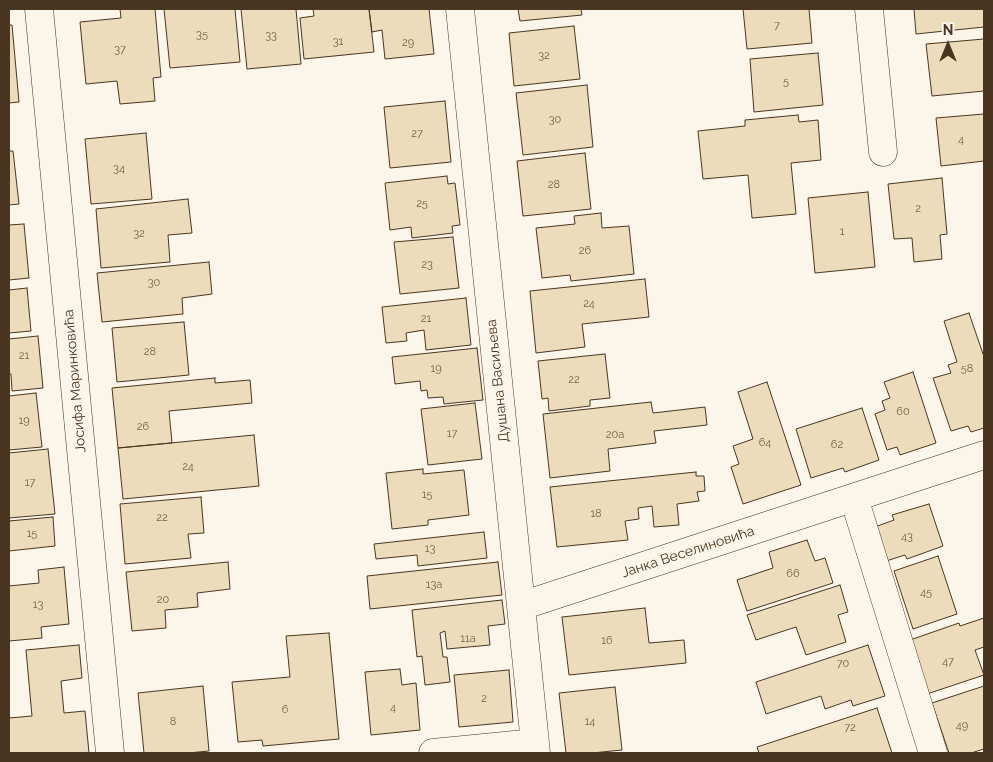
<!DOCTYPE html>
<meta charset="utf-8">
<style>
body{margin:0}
#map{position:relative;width:993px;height:762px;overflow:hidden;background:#fbf6e9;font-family:Raleway,sans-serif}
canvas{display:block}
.frame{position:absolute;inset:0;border:10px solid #4a3520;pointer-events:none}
.north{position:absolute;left:923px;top:20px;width:50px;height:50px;-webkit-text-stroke:4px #fbf6e9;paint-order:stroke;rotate:0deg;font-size:14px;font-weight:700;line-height:20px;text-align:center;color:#4a3520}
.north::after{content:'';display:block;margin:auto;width:18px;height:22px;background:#4a3520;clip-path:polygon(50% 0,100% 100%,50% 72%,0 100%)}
</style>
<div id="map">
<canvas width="993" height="762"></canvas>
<div class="frame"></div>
<div class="north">N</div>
</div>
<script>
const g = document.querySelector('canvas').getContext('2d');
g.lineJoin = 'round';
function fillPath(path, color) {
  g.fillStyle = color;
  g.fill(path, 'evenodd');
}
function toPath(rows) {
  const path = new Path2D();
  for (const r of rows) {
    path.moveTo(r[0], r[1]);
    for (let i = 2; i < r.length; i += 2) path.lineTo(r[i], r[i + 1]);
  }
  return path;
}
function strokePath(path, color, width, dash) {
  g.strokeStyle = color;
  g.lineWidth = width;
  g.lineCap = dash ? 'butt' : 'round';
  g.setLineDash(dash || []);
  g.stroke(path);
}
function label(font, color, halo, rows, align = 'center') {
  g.font = font + ' Raleway,sans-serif';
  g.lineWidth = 4;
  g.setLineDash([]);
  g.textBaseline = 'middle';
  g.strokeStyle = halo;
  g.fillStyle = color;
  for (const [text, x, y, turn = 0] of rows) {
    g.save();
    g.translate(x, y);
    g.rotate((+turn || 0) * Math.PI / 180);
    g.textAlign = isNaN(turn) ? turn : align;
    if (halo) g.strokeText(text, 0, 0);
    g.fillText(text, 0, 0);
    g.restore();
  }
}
const building = toPath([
 [120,9,155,9,161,77,153,78,155,101,120,104,117,81,86,84,80,22,121,18,120,9],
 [164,9,235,9,240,62,170,68,164,9],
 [241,9,296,9,301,64,247,69,241,9],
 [313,9,369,9,374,52,304,59,300,18,314,16,313,9],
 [369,9,429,9,434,54,385,59,382,30,372,32,369,9],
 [518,9,581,9,582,15,520,21,518,9],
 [743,9,809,9,812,43,747,49,743,9],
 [914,9,984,9,984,27,916,34,914,9],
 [9,25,12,25,19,102,9,103,9,25],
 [574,26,580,79,514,86,509,33,574,26],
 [984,39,984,91,932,96,926,44,984,39],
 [818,53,823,105,754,112,750,59,818,53],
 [587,85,593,147,523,155,516,93,587,85],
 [445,101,451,162,390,168,384,107,445,101],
 [984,114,984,161,941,166,936,118,984,114],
 [798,115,799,122,818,120,821,160,791,163,796,214,752,218,748,175,703,179,698,131,745,126,745,120,798,115],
 [146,133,152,199,91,204,85,139,146,133],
 [9,151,13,151,19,204,9,205,9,151],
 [585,153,591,209,523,216,517,161,585,153],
 [447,176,448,184,455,183,460,225,452,226,453,233,412,238,411,227,390,230,385,183,447,176],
 [942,178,947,234,940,235,942,259,914,262,912,238,894,239,888,184,942,178],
 [868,192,875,267,815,273,808,198,868,192],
 [188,199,192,233,168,235,170,262,101,268,96,209,188,199],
 [601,213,602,228,629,226,634,274,571,281,570,275,542,278,536,228,575,224,574,216,601,213],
 [24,224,29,278,9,280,9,225,24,224],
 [453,237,459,288,400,294,394,242,453,237],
 [209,262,212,294,182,298,183,314,102,322,97,273,209,262],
 [645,279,649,317,582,324,585,347,536,353,530,291,645,279],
 [27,288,31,331,9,333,9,290,27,288],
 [466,298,471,345,426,350,424,330,406,333,407,341,386,343,382,307,466,298],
 [969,313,983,354,984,354,984,428,971,432,968,426,951,431,933,378,951,373,948,365,957,362,944,321,969,313],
 [184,322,189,375,117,382,112,328,184,322],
 [38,336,43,388,12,391,11,374,9,374,9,339,38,336],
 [477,348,483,400,444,404,443,397,428,398,427,390,421,391,420,381,395,384,392,357,477,348],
 [605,354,610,398,590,400,590,406,549,411,548,398,542,399,538,361,605,354],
 [913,372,936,443,900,455,897,447,887,450,875,414,885,410,882,401,890,398,884,382,913,372],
 [215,378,215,383,250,380,252,403,169,411,172,443,118,448,112,388,215,378],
 [767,382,801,485,743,504,731,467,739,464,733,446,753,439,738,392,767,382],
 [36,393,42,447,9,450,9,396,36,393],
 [651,402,653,413,705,407,707,425,654,431,656,443,608,449,610,471,550,478,543,414,651,402],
 [475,403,482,459,428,465,421,409,475,403],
 [862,408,879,460,845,472,843,468,811,478,796,429,862,408],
 [254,435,259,486,123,499,118,448,254,435],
 [48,449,55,514,9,518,9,453,48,449],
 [423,469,423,474,464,470,469,515,428,520,428,525,392,529,386,473,423,469],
 [696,472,696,476,704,476,705,491,697,492,699,501,677,504,679,525,654,527,652,506,638,508,639,519,625,521,628,540,557,547,550,487,696,472],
 [201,497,204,533,188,534,191,558,125,564,120,504,201,497],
 [929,504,943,546,907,559,905,555,883,562,872,528,894,520,892,515,929,504],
 [53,517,55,546,9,551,9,521,53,517],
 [484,532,487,558,418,566,417,555,376,559,374,544,484,532],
 [807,540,815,561,825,558,833,583,747,611,737,580,773,568,769,552,807,540],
 [938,556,957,614,913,629,894,571,938,556],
 [228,562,230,589,197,593,198,607,165,610,166,628,132,631,126,572,228,562],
 [498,562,502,595,370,609,367,576,498,562],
 [64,567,69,624,41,627,42,638,9,641,9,586,39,583,38,570,64,567],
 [840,585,848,612,838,615,846,642,806,655,796,627,756,640,747,615,840,585],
 [502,600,505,624,488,626,490,645,447,649,445,631,440,633,443,657,447,657,450,682,425,685,422,656,417,657,412,610,502,600],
 [645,608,649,643,684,640,686,663,569,675,562,617,645,608],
 [984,618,984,647,975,650,984,675,927,694,910,640,959,623,960,626,984,618],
 [329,633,339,739,263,746,262,740,238,742,232,682,290,677,286,636,329,633],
 [79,645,82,678,61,681,64,713,85,711,89,753,9,753,9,718,32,716,26,650,79,645],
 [868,645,885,696,853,706,851,700,825,709,821,696,766,714,756,682,868,645],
 [400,669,402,685,416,683,420,730,371,735,365,672,400,669],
 [509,670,513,722,459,727,454,675,509,670],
 [203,686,209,751,188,753,144,753,138,693,203,686],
 [984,686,984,749,971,753,949,753,932,703,984,686],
 [615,687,622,750,592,753,566,753,559,693,615,687],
 [877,708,892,753,759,753,757,747,877,708]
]);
fillPath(building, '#ecdcbc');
strokePath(building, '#4a3520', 1);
const minor = toPath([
 [39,9,110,753],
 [460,9,536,753],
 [869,9,883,152],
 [854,498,933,753],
 [521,606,984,455],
 [433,753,535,743]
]);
strokePath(minor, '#4a3520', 29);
strokePath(minor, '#fbf6e9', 28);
label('11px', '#725f47', null, [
 ["7",777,26],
 ["35",202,35],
 ["33",271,36],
 ["31",338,42],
 ["29",408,43],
 ["37",120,50],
 ["32",544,56],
 ["5",786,82],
 ["30",555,120],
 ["27",417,134],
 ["4",961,140],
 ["34",119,169],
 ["28",554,185],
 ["25",422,204],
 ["2",918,209],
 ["1",842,232],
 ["32",139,234],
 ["26",585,251],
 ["23",427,265],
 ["30",154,283],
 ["24",589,304],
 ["21",426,319],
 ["28",150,352],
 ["21",24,356],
 ["19",436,369],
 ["58",967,369],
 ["22",574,380],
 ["60",903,412],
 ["19",24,421],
 ["26",143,427],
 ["17",452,434],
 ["20a",615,435],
 ["64",765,443],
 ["62",837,445],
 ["24",188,467],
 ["17",30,483],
 ["15",427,495],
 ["18",596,514],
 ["22",162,518],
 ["15",32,534],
 ["43",907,537],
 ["13",430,549],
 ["66",793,574],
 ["13a",434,585],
 ["45",926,593],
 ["20",163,600],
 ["13",38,605],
 ["11a",468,639],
 ["16",607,641],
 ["47",948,662],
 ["70",843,664],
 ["2",484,699],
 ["4",393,708],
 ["6",285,710],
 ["8",173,722],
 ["14",590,722],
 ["49",962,726],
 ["72",850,728]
]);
label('14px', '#4a3520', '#fbf6e9', [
 ["Јосифа Маринковића",75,381,-95],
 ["Душана Васиљева",498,381,-96],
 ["Јанка Веселиновића",688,552,-18]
]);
</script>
